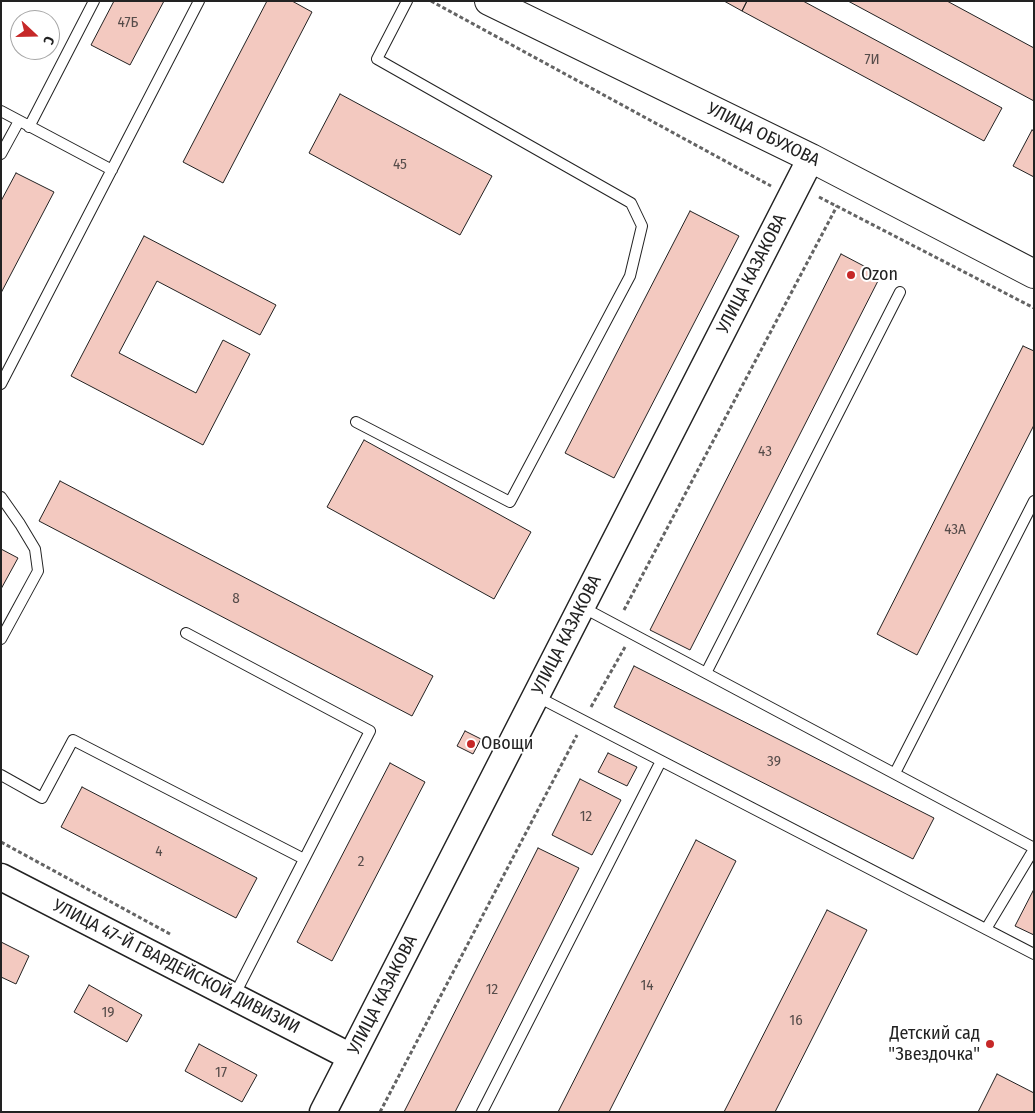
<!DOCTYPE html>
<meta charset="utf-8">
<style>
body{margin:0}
#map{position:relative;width:1035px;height:1113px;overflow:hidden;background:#fff;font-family:"Fira Sans Condensed",sans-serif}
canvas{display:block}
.frame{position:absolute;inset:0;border:2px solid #222;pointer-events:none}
.north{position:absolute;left:10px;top:10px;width:50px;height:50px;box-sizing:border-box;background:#fff;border:1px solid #a7a7a7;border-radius:50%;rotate:111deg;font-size:14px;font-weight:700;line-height:20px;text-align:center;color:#222}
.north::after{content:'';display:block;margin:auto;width:18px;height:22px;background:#c62828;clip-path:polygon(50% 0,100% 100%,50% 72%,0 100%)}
</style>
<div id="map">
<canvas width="1035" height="1113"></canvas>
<div class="frame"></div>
<div class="north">С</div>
</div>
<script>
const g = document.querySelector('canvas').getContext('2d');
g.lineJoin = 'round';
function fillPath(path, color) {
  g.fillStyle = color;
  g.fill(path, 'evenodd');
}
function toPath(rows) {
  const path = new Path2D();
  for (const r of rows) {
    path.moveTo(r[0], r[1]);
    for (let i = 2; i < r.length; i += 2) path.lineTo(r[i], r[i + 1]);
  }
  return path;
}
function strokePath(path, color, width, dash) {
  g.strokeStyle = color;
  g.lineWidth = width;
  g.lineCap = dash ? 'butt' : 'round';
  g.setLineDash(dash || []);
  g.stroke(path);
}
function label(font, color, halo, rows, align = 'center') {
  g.font = font + ' "Fira Sans Condensed",sans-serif';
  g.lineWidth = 4;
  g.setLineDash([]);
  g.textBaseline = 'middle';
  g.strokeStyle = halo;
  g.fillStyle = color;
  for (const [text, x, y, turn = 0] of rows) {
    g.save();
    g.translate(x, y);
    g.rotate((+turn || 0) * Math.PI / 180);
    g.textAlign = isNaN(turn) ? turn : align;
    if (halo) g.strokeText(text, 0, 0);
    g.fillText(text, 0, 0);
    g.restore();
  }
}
const building = toPath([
 [114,1,164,1,130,65,91,45,114,1],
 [267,1,292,1,312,12,223,183,183,162,267,1],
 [724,1,747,1,742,11,724,1],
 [747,1,803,1,1002,108,984,141,742,11,747,1],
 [848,1,947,1,1034,48,1034,101,848,1],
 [340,94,492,176,460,235,309,153,340,94],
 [1032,130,1034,131,1034,177,1013,166,1032,130],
 [16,173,54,192,1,293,1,201,16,173],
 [690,211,739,236,614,478,565,453,690,211],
 [144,236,276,305,260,335,157,281,119,353,196,393,223,340,250,354,203,445,71,376,144,236],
 [841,254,881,275,690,650,650,630,841,254],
 [1023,346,1034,351,1034,425,917,655,877,634,1023,346],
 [364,440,531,532,494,599,327,507,364,440],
 [60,481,433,676,412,716,39,521,60,481],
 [1,549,18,558,1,589,1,549],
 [634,666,934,818,913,859,614,707,634,666],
 [465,731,481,739,473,754,457,746,465,731],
 [608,753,637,767,627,786,598,772,608,753],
 [390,763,425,782,332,961,297,942,390,763],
 [580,779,621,800,592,855,552,835,580,779],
 [82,787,257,878,236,918,61,827,82,787],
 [696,840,736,861,609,1112,558,1112,696,840],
 [538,848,579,868,455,1112,404,1112,538,848],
 [1034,889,1034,935,1015,926,1034,889],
 [827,910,867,930,775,1112,724,1112,827,910],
 [1,942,29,956,16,984,1,977,1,942],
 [89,985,142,1015,127,1042,74,1012,89,985],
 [199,1044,257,1075,242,1102,185,1071,199,1044],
 [997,1074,1034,1093,1034,1112,978,1112,997,1074]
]);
fillPath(building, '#f3c9c0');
strokePath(building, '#222', 1);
const service = toPath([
 [1,111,112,170],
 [29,127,94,1],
 [1,154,19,121],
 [1,384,199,1],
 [356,422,510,502,630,276,642,226,631,203,377,59,407,1],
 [1,497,20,524,35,549,38,571,1,639],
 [582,607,1034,848],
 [186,633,370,731,234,996],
 [706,673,900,292],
 [536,696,1034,954],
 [895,773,1034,501],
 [1,775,42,798,73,740,304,859],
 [986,929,1034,849],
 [482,1112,661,761]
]);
const tertiary = toPath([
 [1,877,351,1057],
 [323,1112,811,158]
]);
const secondary = toPath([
 [489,1,811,158,1034,274]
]);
strokePath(service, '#222', 12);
strokePath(tertiary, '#222', 29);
strokePath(secondary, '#222', 30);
strokePath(toPath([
 [431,1,771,186],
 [819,197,1034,308],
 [624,610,837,206],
 [591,707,625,647],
 [1,842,170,934],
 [380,1112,577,735]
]), '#646464', 3, [4, 2.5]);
strokePath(service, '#fff', 10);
strokePath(tertiary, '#fff', 26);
strokePath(secondary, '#fff', 28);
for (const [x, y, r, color] of [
 [851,275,5,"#c62828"],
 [471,744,5,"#c62828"],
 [990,1044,5,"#c62828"]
]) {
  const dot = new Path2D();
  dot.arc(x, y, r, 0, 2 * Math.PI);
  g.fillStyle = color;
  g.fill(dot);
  strokePath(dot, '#fff', 2);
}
label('15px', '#564c4a', null, [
 ["47Б",128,23],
 ["7И",872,60],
 ["45",400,165],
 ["43",765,452],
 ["43А",955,530],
 ["8",236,599],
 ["39",774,762],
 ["12",586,817],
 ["4",159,852],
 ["2",361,862],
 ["14",647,986],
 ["12",492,990],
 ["19",108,1013],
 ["16",796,1021],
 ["17",221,1073]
]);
label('18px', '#222', '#fff', [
 ["УЛИЦА ОБУХОВА",763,135,26],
 ["УЛИЦА КАЗАКОВА",752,274,-63],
 ["УЛИЦА КАЗАКОВА",567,635,-63],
 ["УЛИЦА 47-Й ГВАРДЕЙСКОЙ ДИВИЗИИ",176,967,27],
 ["УЛИЦА КАЗАКОВА",383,995,-63]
]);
label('18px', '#222', '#fff', [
 ["Ozon",861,275],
 ["Овощи",481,744],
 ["Детский сад",980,1034,"right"],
 ["\"Звездочка\"",980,1055,"right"]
], 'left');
</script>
